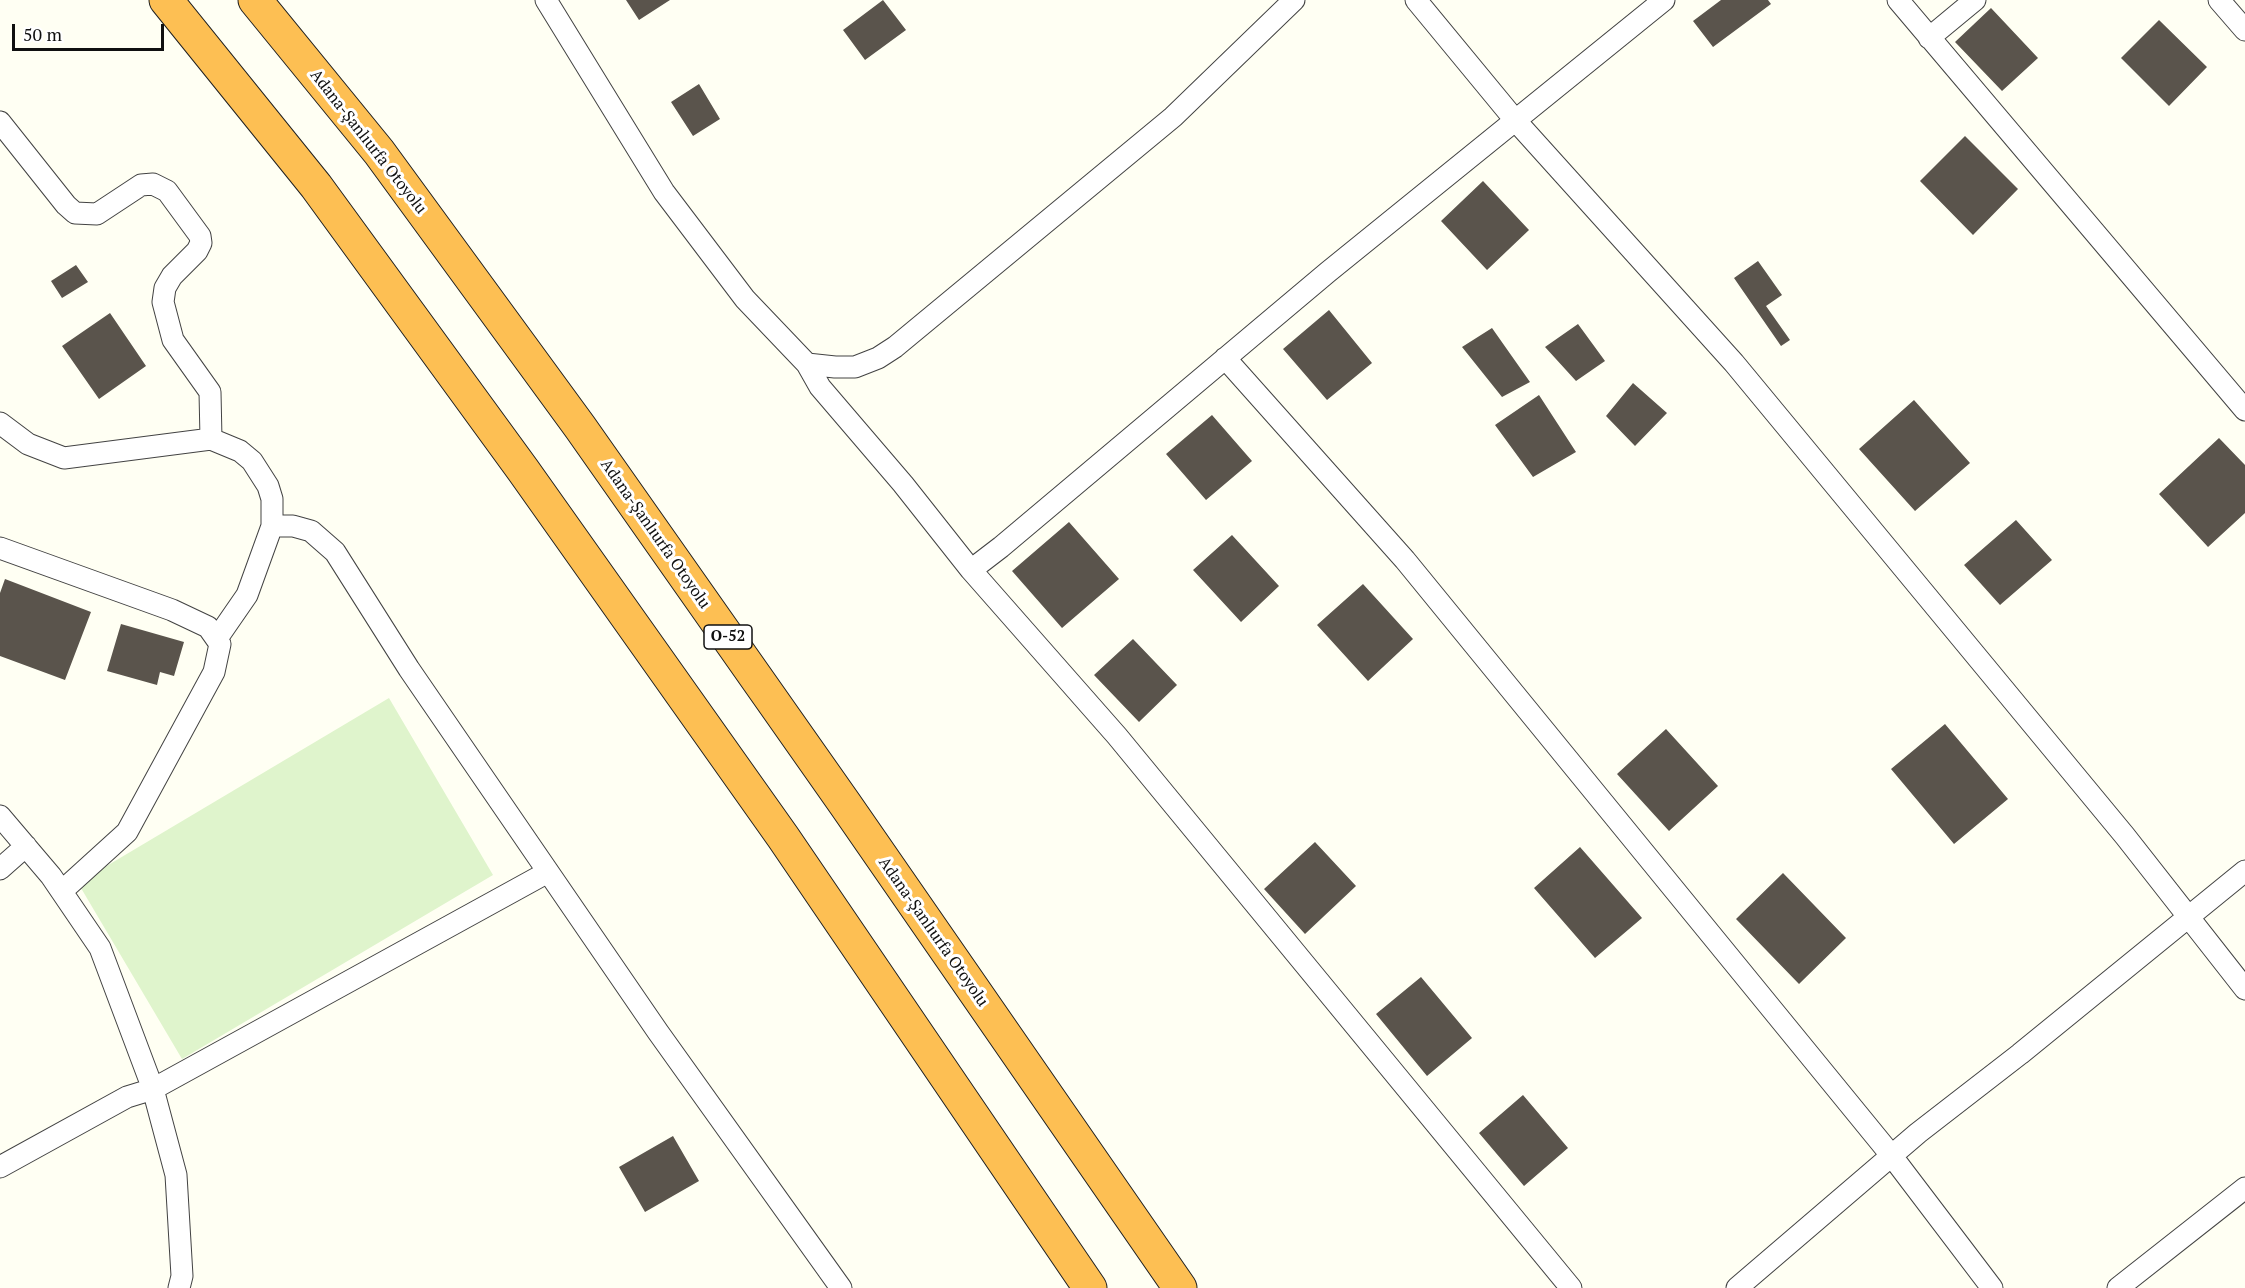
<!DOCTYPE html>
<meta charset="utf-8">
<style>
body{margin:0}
#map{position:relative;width:2245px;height:1288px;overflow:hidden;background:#fffff3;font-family:"PT Serif",serif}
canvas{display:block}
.scale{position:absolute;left:12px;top:24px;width:152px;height:27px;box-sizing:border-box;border:3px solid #101010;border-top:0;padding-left:8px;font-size:18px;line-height:21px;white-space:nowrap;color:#101010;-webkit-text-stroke:4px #fff;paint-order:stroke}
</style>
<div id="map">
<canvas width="2245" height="1288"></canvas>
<div class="scale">50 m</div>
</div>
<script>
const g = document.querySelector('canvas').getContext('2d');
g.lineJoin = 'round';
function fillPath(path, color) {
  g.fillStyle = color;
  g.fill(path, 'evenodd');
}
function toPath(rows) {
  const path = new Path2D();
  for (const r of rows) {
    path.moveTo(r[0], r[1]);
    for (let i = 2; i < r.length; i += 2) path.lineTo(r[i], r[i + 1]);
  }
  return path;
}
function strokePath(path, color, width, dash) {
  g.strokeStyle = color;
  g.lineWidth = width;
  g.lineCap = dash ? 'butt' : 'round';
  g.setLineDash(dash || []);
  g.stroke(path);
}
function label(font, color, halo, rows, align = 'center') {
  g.font = font + ' "PT Serif",serif';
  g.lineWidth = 6;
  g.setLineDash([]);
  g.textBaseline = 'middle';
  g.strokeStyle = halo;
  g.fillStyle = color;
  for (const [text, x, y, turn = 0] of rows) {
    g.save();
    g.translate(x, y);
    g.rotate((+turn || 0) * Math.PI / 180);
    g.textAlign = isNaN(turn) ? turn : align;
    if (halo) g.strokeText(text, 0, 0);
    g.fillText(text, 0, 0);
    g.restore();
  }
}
fillPath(toPath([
 [389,698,493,875,182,1059,78,883]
]), '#dff4cc');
fillPath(toPath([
 [626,0,670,0,639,20],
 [883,0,906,30,865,60,843,30],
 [1721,0,1768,0,1771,4,1713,47,1693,21],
 [1991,8,2038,58,2002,91,1955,42],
 [2159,20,2207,67,2169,106,2121,58],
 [699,84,720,119,693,136,671,102],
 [1965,136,2018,189,1973,235,1920,181],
 [1483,181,1529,230,1487,270,1441,221],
 [1758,261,1782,295,1766,306,1790,340,1781,346,1734,278],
 [76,265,88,282,62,298,51,281],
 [1329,310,1372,363,1327,400,1283,349],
 [110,313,146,366,99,399,62,346],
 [1578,324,1605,361,1576,381,1545,347],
 [1492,328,1530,382,1502,397,1462,347],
 [1633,383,1667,413,1635,446,1606,416],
 [1539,395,1576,452,1533,477,1495,425],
 [1914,400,1970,463,1915,511,1859,449],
 [1212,415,1252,461,1206,500,1166,454],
 [2219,438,2245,465,2245,513,2208,547,2159,494],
 [2016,520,2052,560,2000,605,1964,565],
 [1069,522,1119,579,1062,628,1012,571],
 [1232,535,1279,586,1241,622,1193,570],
 [5,579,91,612,65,680,0,656,0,593],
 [1363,584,1413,639,1368,681,1317,625],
 [121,624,184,642,174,676,160,672,157,685,107,671],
 [1133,639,1177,685,1139,722,1094,675],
 [1945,724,2008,799,1954,844,1891,769],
 [1666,729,1718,786,1669,831,1617,774],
 [1315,842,1356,886,1305,934,1264,889],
 [1580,847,1642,918,1595,958,1534,888],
 [1783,873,1846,938,1799,984,1736,919],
 [1421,977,1472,1038,1427,1076,1376,1014],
 [1523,1095,1568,1148,1524,1186,1479,1133],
 [673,1136,699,1181,645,1212,619,1167]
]), '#5a544c');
const street = toPath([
 [546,0,664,192,745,299,807,364,835,367,855,367,878,358,895,347,1173,117,1294,0],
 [1416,0,1515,120,1734,363,2125,836,2245,989],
 [1898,0,2245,410],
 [2219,0,2245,30],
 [1929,38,1975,0],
 [0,122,66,205,75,213,97,214,141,185,153,184,167,191,200,236,201,243,197,251,172,276,165,288,163,302,173,340,210,392,211,439],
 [1225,358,1405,560,1891,1155,1992,1288],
 [807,364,820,387,903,484,971,570,1117,736,1571,1288],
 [0,423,28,444,64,458,211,439,240,451,252,461,268,486,272,499,272,526,247,595,218,637],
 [272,526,293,526,311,531,335,552,409,669,658,1032,841,1288],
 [0,548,172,610,208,627,220,644,214,672,127,832,62,891],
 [971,570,1001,547,1328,272,1664,0],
 [0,816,51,876,100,948,153,1089,176,1175,182,1276,179,1288],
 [0,869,26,846],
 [0,1167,127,1097,153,1089,548,872],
 [1737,1288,1918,1133,2020,1054,2245,871],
 [2118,1288,2245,1188]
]);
const highway = toPath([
 [166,0,316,186,523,470,783,837,1090,1288],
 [255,0,379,152,580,427,845,804,1180,1288]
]);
strokePath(street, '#434343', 23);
strokePath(highway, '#212121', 35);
strokePath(street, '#fff', 21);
strokePath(highway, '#fdbf53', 33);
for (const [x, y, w] of [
 [728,637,48]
]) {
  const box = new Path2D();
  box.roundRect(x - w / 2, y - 12, w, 24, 4.5);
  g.fillStyle = '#fff';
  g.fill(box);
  strokePath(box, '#101010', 1.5);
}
label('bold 15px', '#101010', null, [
 ["O-52",728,637]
]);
label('16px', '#101010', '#fff', [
 ["Adana-Şanlıurfa Otoyolu",368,142,52],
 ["Adana-Şanlıurfa Otoyolu",655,534,55],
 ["Adana-Şanlıurfa Otoyolu",933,932,55]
]);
</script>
